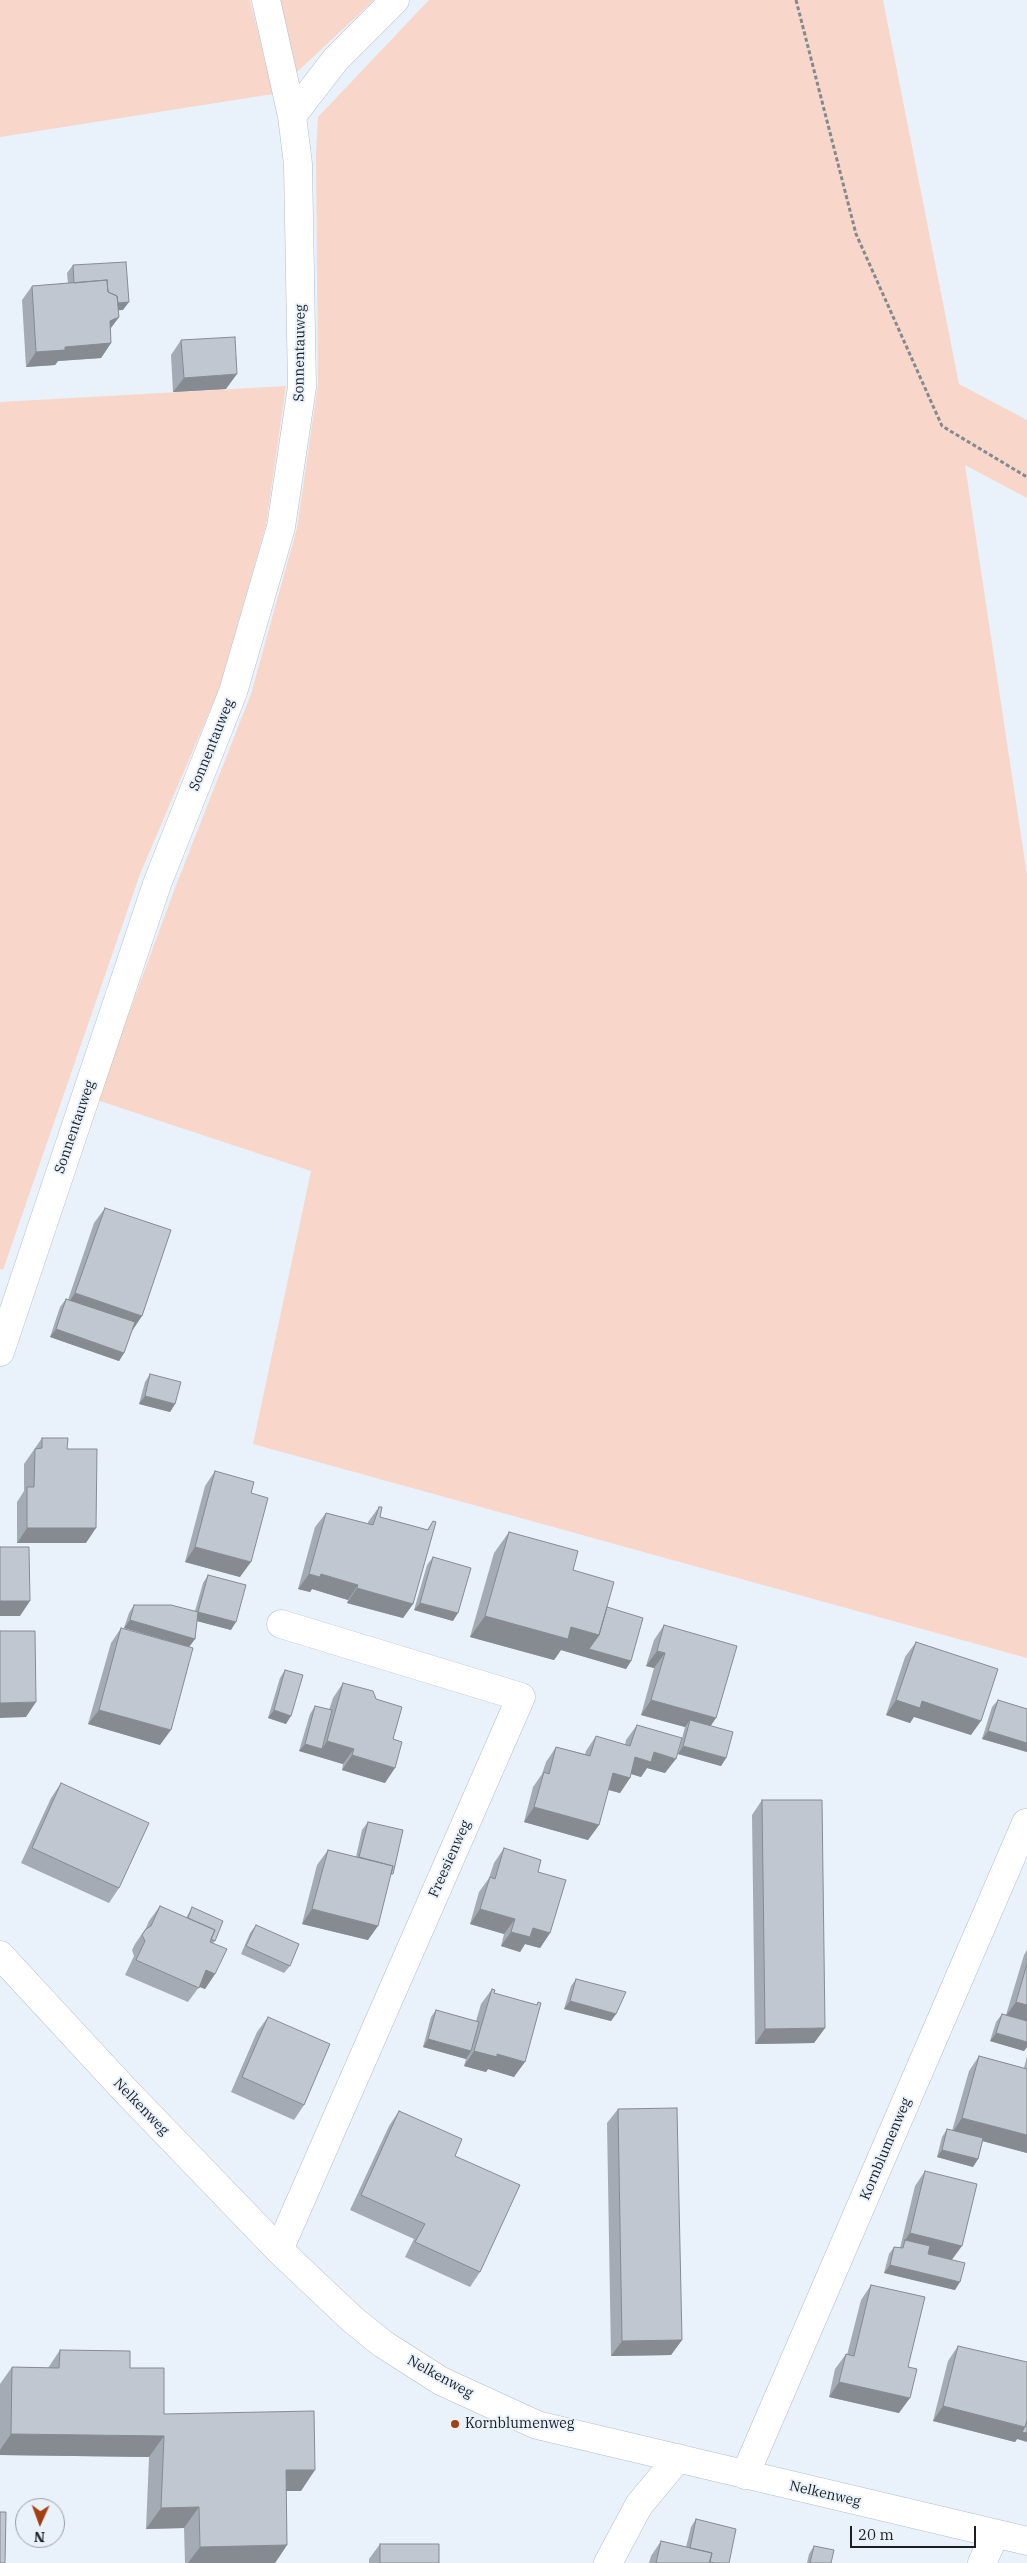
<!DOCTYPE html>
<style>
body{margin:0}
#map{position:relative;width:1027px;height:2563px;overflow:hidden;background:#e9f1fb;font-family:"IBM Plex Serif",serif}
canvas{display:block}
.north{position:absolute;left:15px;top:2498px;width:50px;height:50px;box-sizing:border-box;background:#e9f1fb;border:1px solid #979da4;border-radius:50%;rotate:182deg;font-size:14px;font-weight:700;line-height:20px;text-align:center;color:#1b1e22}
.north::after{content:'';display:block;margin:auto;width:18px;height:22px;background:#a33f10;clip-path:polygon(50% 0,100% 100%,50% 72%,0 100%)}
.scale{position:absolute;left:850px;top:2526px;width:126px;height:22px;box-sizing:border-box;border:2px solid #1b1e22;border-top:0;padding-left:6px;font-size:15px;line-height:18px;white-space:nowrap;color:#1b1e22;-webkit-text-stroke:4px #e9f1fb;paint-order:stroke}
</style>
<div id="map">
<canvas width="1027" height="2563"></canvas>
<div class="north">N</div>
<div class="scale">20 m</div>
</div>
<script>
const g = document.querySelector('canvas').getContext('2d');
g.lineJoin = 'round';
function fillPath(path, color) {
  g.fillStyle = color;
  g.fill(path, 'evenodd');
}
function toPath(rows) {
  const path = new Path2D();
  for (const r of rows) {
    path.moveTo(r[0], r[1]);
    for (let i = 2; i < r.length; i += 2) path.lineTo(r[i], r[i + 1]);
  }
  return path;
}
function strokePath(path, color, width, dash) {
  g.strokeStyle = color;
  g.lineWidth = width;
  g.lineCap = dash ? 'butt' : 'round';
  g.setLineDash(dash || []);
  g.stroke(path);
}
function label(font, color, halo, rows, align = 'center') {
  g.font = font + ' "IBM Plex Serif",serif';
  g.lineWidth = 4;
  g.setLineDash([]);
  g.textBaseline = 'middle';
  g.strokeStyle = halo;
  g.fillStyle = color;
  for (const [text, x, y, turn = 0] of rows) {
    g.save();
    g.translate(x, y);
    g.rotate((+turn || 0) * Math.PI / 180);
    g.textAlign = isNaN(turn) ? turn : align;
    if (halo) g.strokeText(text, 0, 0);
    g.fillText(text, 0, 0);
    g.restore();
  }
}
fillPath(toPath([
 [0,0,250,0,273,94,0,137],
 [278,0,374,0,296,73],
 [429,0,883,0,959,384,1027,420,1027,498,965,465,1027,875,1027,1658,253,1444,311,1171,97,1100,175,888,251,694,297,528,318,384,316,155,318,117],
 [286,386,266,525,220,687,140,874,3,1270,0,1269,0,402]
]), '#f8d7ca');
const street = toPath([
 [292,116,336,59,395,0],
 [0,1352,157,884,233,692,281,527,302,387,298,164,292,116,266,0],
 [0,1955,123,2088,279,2250,352,2319,383,2344,441,2381,537,2425,1027,2541],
 [279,2250,521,1697,281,1624],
 [745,2475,1026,1823],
 [608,2563,639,2505,678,2458],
 [982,2563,995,2534]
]);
strokePath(street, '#b5bdc6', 29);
strokePath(toPath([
 [796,0,856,234,942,426,1027,477]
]), '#838990', 3, [4, 2.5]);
strokePath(street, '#fff', 28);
fillPath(toPath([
 [73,265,123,310,118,310,119,317,110,329,111,343,101,358,58,361,55,365,26,367,22,300,32,286,68,283,67,273],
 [181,340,226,389,173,392,171,355],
 [105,1208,132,1331,124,1353,119,1361,50,1337,60,1307,66,1299,68,1300,94,1223],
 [150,1374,175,1404,170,1412,139,1404,145,1382],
 [42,1438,67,1449,86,1543,17,1543,17,1502,24,1491,24,1464],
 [215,1471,251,1493,240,1577,185,1562,205,1486],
 [379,1507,380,1517,427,1530,433,1521,413,1604,403,1618,347,1603,348,1600,312,1589,310,1592,298,1589,315,1527,326,1513,368,1524,368,1522],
 [509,1532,573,1570,607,1607,631,1661,626,1669,561,1650,554,1660,470,1637,494,1553],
 [433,1557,453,1621,414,1610,427,1565],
 [208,1575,231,1630,197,1621,195,1639,189,1647,124,1628,129,1613,134,1605,195,1611,203,1583],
 [664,1625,726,1758,721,1766,678,1754,685,1727,641,1715,654,1668,646,1666,654,1640],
 [121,1628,160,1745,88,1724,111,1643],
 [916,1642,971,1735,914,1716,910,1723,886,1715,905,1657],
 [285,1670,286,1724,268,1718,280,1678],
 [343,1683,393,1739,385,1783,342,1770,343,1764,299,1751,310,1714,315,1706,329,1710,333,1698],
 [998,1700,1027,1709,1027,1752,982,1739,992,1707],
 [637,1725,665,1773,647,1768,641,1777,631,1774,630,1778,620,1793,608,1790,599,1825,588,1840,524,1822,533,1787,542,1774,546,1762,556,1747,585,1754,586,1751,596,1736,625,1745,626,1740],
 [61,1783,119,1888,109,1903,21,1863,51,1798],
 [762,1800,825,2028,814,2043,755,2044,752,1815],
 [368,1822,389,1879,368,1940,302,1924,317,1865,328,1850,356,1857,362,1830],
 [504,1848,538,1872,550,1933,540,1948,525,1944,520,1952,501,1946,504,1934,470,1924,479,1892,489,1878,494,1863],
 [160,1906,186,1918,192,1907,215,1941,213,1943,215,1974,205,1989,199,1987,188,2002,125,1975,134,1956,132,1950,135,1944,146,1928,149,1921],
 [256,1925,290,1966,284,1973,241,1954,250,1933],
 [1027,1950,1027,2047,1024,2051,990,2041,996,2022,1002,2014,1006,2015,1024,1955],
 [576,1979,616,2014,611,2021,564,2009,571,1986],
 [492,1989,494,1993,536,2005,538,2002,514,2077,488,2069,486,2072,464,2066,466,2059,423,2047,431,2017,436,2010,476,2021,481,2004],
 [268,2017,304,2105,294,2120,231,2092,257,2032],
 [979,2056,1024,2068,1027,2056,1027,2153,983,2141,978,2159,973,2167,937,2157,942,2137,947,2129,952,2131,969,2071],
 [618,2109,682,2340,671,2355,611,2356,607,2123],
 [399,2111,455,2156,480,2272,470,2287,405,2257,414,2239,350,2210,389,2126],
 [925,2171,952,2260,955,2290,884,2273,889,2254,894,2247,900,2248,915,2186],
 [871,2285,908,2367,899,2413,829,2397,835,2369,846,2354,847,2355,861,2300],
 [958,2346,1017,2439,1015,2442,933,2421,948,2361],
 [60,2350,130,2368,164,2414,301,2491,286,2491,287,2545,275,2563,185,2563,184,2528,146,2529,149,2457,0,2455,0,2384,12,2367,48,2368],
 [696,2519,729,2563,649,2563,651,2556,661,2541,686,2547,691,2527],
 [380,2544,439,2563,369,2563,369,2559],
 [814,2546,831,2563,807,2563,809,2554]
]), '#a5abb4');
fillPath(toPath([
 [103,300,129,302,123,310,107,311],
 [119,317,108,332,110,321],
 [111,343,101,358,58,361,55,365,26,367,36,352,65,347],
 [237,374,226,389,173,392,184,378],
 [75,1293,142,1316,132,1331,65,1308],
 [56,1329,124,1353,119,1361,50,1337],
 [145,1396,175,1404,170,1412,139,1404],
 [27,1528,96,1528,86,1543,17,1543],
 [195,1547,251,1562,240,1577,185,1562],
 [309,1574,321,1574,358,1585,348,1600,312,1589,310,1592,298,1589],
 [357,1588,413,1604,403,1618,347,1603],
 [0,1601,30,1601,20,1616,0,1616],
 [420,1603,458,1613,453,1621,414,1610],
 [198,1612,236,1622,231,1630,193,1620],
 [485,1616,571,1627,599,1635,631,1661,626,1669,561,1650,554,1660,470,1637],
 [130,1620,195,1639,189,1647,124,1628],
 [657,1651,665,1653,654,1668,646,1666],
 [651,1700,716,1718,706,1733,690,1720,685,1727,641,1715],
 [896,1700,922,1701,981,1721,971,1735,914,1717,910,1723,886,1715],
 [36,1702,26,1717,0,1718,0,1703],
 [99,1710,171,1730,160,1745,88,1724],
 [274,1710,291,1716,286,1724,268,1718],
 [988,1731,1027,1743,1027,1752,982,1739],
 [327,1741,354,1749,343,1764,299,1751,305,1744,322,1749],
 [683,1746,726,1758,721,1766,678,1754],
 [654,1752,676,1759,665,1773,647,1768,641,1777,625,1772,635,1757],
 [352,1755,395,1768,385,1783,342,1770],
 [613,1773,630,1778,620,1793,602,1788],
 [534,1807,599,1825,588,1840,524,1822],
 [312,1909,378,1926,368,1940,302,1924],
 [480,1909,515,1919,504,1934,470,1924],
 [533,1928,550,1933,540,1948,525,1944,520,1952,501,1946,511,1932],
 [206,1970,215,1974,205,1989,196,1985],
 [570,2001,616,2014,611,2021,564,2009],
 [1016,2002,1027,2005,1027,2023,1005,2017],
 [825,2028,814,2043,755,2044,765,2029],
 [996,2033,1027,2042,1027,2047,1024,2051,990,2041],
 [428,2039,471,2051,466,2059,423,2047],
 [474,2051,497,2054,525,2062,514,2077,488,2069,486,2072,464,2066],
 [962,2118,1027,2135,1027,2153,952,2133],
 [942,2150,978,2159,973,2167,937,2157],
 [910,2233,962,2246,951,2261,903,2249,905,2240],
 [890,2265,960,2282,955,2290,884,2273],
 [682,2340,671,2355,611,2356,622,2341],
 [839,2382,910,2398,899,2413,829,2397],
 [943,2406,1025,2427,1027,2433,1027,2442,1017,2439,1015,2442,933,2421],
 [11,2434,164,2436,149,2457,0,2455,0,2450],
 [286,2470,315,2470,301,2491,271,2491],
 [199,2507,184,2528,146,2529,161,2508],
 [287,2545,275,2563,188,2563,200,2547]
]), '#868b92');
const building = toPath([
 [126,262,129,302,118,303,117,296,108,292,107,280,74,283,73,265,126,262],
 [107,280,108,292,117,296,119,317,110,321,111,343,65,347,65,350,36,352,32,286,107,280],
 [235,337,237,374,184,378,181,340,235,337],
 [105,1208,171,1230,142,1316,75,1293,105,1208],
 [66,1299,135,1322,124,1353,56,1329,66,1299],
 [150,1374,181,1382,175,1404,145,1396,150,1374],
 [42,1438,68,1438,67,1449,97,1449,96,1528,27,1528,27,1487,34,1487,35,1449,42,1448,42,1438],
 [215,1471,254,1482,251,1493,268,1498,251,1562,195,1547,215,1471],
 [379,1507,382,1507,380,1517,428,1530,433,1521,436,1522,413,1604,357,1588,358,1585,321,1574,320,1577,309,1574,326,1513,373,1525,379,1507],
 [509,1532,578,1551,573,1570,614,1582,599,1635,571,1627,568,1639,485,1616,509,1532],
 [0,1547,29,1547,30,1601,0,1601,0,1547],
 [433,1557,471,1568,458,1613,420,1603,433,1557],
 [208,1575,246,1585,236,1622,198,1612,208,1575],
 [134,1605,171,1605,198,1612,195,1639,130,1620,134,1605],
 [607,1607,643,1618,631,1661,589,1649,599,1635,607,1607],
 [664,1625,737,1646,716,1718,651,1700,665,1653,657,1651,664,1625],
 [121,1628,193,1648,171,1730,99,1710,121,1628],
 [0,1631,35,1631,36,1702,0,1703,0,1631],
 [916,1642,998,1669,981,1721,922,1701,920,1708,896,1700,916,1642],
 [285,1670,303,1675,291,1716,274,1710,285,1670],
 [343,1683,373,1691,376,1699,402,1707,393,1739,402,1742,395,1768,352,1755,354,1749,327,1741,343,1683],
 [998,1700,1027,1709,1027,1743,988,1731,998,1700],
 [315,1706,332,1710,322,1749,305,1744,315,1706],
 [690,1720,733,1732,726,1758,683,1746,690,1720],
 [637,1725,682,1738,676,1759,654,1752,651,1762,635,1757,630,1778,613,1773,599,1825,534,1807,544,1772,549,1774,556,1747,590,1756,596,1736,630,1746,637,1725],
 [61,1783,149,1823,119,1888,32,1848,61,1783],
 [762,1800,822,1800,825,2028,765,2029,762,1800],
 [368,1822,403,1830,393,1874,391,1874,393,1866,359,1857,368,1822],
 [504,1848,541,1860,538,1872,566,1880,550,1933,533,1928,530,1937,511,1932,515,1919,480,1909,490,1877,495,1879,504,1848],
 [328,1850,393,1866,378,1926,312,1909,328,1850],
 [160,1906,215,1930,210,1942,227,1949,215,1974,206,1970,199,1988,136,1960,145,1941,142,1935,146,1929,151,1926,160,1906],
 [192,1907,223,1921,215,1941,211,1939,215,1930,188,1918,192,1907],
 [256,1925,299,1944,290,1966,246,1946,256,1925],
 [1027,1964,1027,2005,1016,2002,1027,1964],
 [576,1979,626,1992,616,2014,570,2001,576,1979],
 [492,1989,495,1990,494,1993,537,2005,538,2002,541,2003,525,2062,497,2054,497,2057,474,2051,492,1989],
 [436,2010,479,2022,471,2051,428,2039,436,2010],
 [1002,2014,1027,2021,1027,2042,996,2033,1002,2014],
 [268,2017,330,2044,304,2105,242,2077,268,2017],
 [979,2056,1027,2069,1027,2135,962,2118,979,2056],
 [677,2108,682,2340,622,2341,618,2109,677,2108],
 [399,2111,462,2139,455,2156,520,2185,480,2272,415,2242,425,2224,361,2195,399,2111],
 [947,2129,983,2138,978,2159,942,2150,947,2129],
 [925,2171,977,2184,962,2246,910,2233,925,2171],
 [905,2240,930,2246,928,2254,965,2263,960,2282,890,2265,894,2247,903,2248,905,2240],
 [871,2285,925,2297,908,2367,917,2369,910,2398,839,2382,846,2354,854,2356,871,2285],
 [958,2346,1027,2362,1027,2421,1025,2427,943,2406,958,2346],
 [60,2350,130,2351,130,2368,164,2368,164,2414,314,2411,315,2470,286,2470,287,2545,200,2547,199,2507,161,2508,164,2436,11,2434,12,2367,59,2368,60,2350],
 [1027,2421,1027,2433,1022,2432,1025,2427,1027,2421],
 [0,2512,6,2512,5,2563,0,2563,0,2512],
 [696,2519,736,2529,729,2563,715,2563,710,2562,712,2553,690,2548,696,2519],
 [661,2541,712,2553,709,2563,656,2563,661,2541],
 [380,2544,439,2544,439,2563,380,2563,380,2544],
 [814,2546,834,2550,831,2563,810,2563,814,2546]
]);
fillPath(building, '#c0c7d1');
strokePath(building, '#868b92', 1);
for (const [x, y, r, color] of [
 [455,2424,5,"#a33f10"]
]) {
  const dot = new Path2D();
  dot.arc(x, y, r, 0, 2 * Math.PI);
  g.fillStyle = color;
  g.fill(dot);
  strokePath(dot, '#e9f1fb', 2);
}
label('14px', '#1b1e22', '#e9f1fb', [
 ["Sonnentauweg",300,353,-89],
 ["Sonnentauweg",212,745,-68],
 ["Sonnentauweg",75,1127,-71],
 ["Freesienweg",450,1859,-66],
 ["Nelkenweg",141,2107,46],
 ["Kornblumenweg",886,2149,-67],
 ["Nelkenweg",440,2377,29],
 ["Nelkenweg",825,2494,13]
]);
label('14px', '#1b1e22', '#e9f1fb', [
 ["Kornblumenweg",465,2424]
], 'left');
</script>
